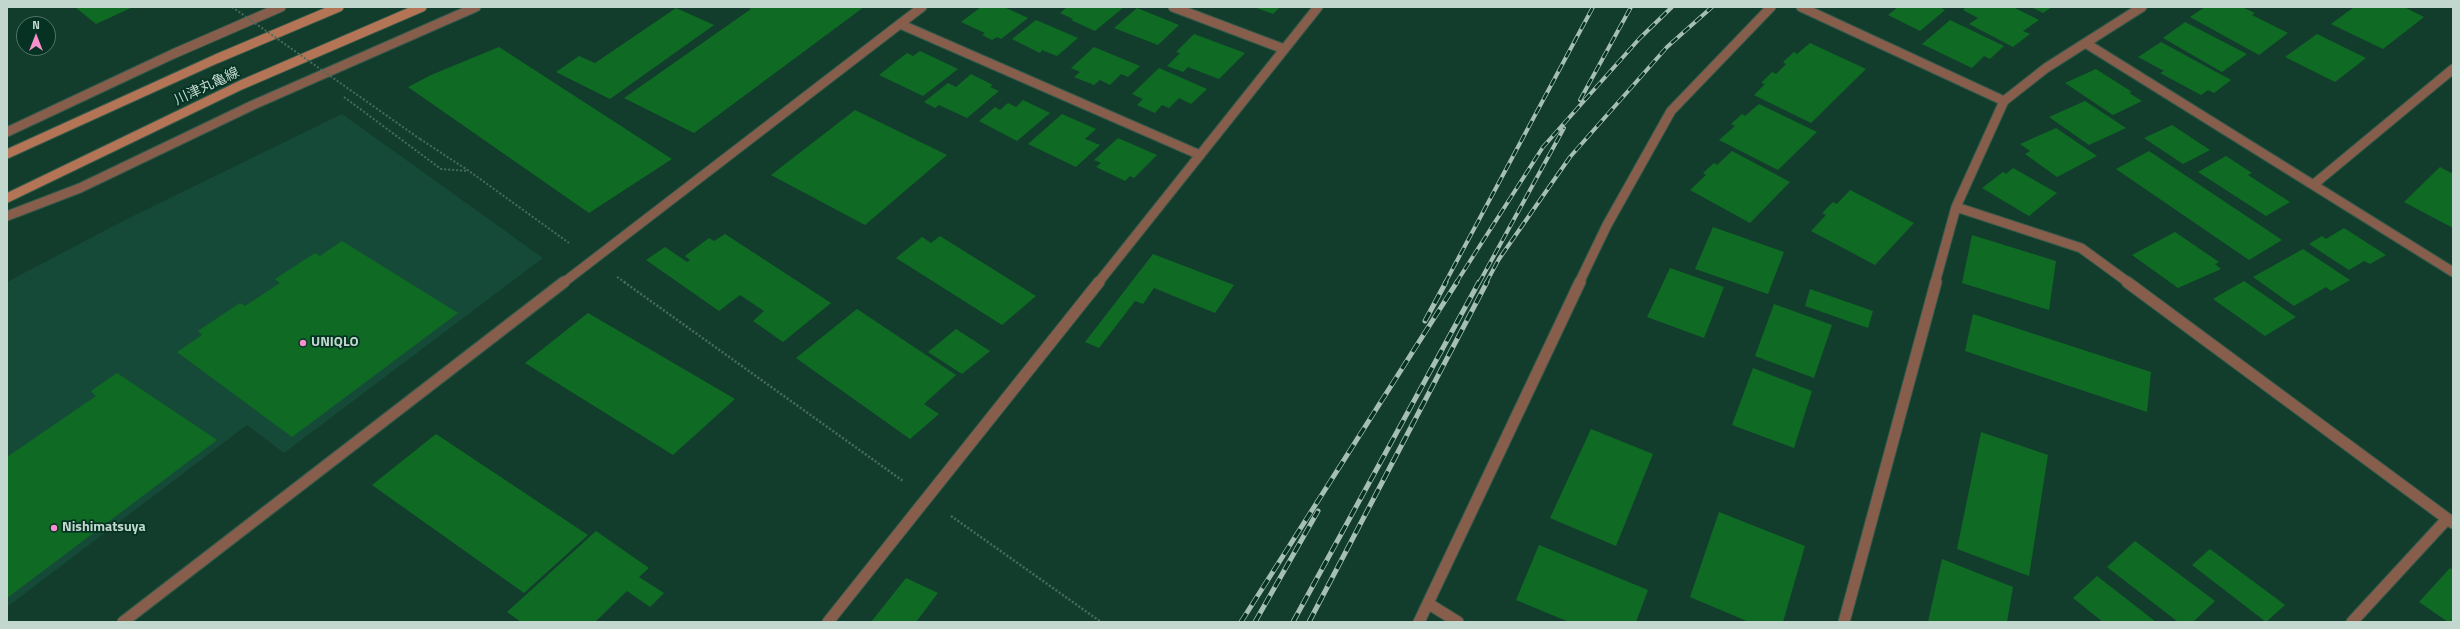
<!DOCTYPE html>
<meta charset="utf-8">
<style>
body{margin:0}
#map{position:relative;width:2460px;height:629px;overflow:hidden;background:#123d2d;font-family:"Titillium Web",sans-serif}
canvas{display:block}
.frame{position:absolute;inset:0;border:8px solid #c2d8ce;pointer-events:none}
.north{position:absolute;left:16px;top:16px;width:40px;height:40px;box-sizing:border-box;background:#053223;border:1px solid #517467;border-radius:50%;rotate:0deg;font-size:11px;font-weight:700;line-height:16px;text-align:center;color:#c2d8ce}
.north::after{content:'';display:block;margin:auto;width:14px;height:18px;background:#f890cb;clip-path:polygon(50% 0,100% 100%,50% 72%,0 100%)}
</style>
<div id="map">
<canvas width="2460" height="629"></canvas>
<div class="frame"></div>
<div class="north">N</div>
</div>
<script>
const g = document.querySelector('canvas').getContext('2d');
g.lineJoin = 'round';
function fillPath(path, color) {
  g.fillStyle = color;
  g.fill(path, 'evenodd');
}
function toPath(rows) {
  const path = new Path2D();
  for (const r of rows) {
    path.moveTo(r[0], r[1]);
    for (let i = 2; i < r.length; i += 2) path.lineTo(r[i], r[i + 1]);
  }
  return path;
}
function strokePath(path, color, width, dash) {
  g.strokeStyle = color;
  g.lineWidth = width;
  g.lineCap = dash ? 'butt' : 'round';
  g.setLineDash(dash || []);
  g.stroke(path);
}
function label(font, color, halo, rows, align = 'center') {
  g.font = font + ' "Titillium Web","Noto Sans JP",sans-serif';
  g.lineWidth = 3.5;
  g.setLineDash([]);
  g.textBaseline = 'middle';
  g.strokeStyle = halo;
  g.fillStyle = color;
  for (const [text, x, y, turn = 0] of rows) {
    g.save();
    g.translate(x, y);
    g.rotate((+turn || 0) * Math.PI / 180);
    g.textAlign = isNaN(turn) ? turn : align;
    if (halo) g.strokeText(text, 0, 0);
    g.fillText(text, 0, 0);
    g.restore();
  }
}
fillPath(toPath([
 [342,114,543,258,284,453,247,425,7,607,7,282,125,220]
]), '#154a38');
fillPath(toPath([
 [75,7,133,7,96,24],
 [746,7,864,7,694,133,624,98,751,9],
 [981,7,1004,7,1028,18,1001,39,997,37,992,40,982,35,985,33,961,22],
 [1067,7,1124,7,1095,31,1071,20,1073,19,1060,13],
 [1254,7,1280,7,1273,14],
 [1898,7,1940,7,1945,10,1920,31,1888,15],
 [1966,7,2013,7,2039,20,2023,31,2030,34,2013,47,1969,24,1978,18,1963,10],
 [2031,7,2052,7,2043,13],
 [2205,7,2242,7,2255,13,2252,15,2288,33,2259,55,2190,17],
 [2354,7,2404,7,2424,17,2383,49,2331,24],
 [676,8,714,25,610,99,556,72,579,56,595,63],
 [1137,8,1179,25,1158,45,1114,28],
 [1036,20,1078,38,1057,56,1042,50,1040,53,1012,39],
 [1950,20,2004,46,1990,59,1984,56,1972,68,1922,44],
 [2185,22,2247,54,2222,72,2163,38],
 [1194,34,1245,53,1219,79,1188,67,1183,72,1167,66,1180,53,1176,52],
 [2317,34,2366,58,2335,82,2285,57],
 [2161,42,2231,80,2214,93,2208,90,2201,95,2160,73,2164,71,2138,57],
 [1810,43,1866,69,1811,123,1754,95,1765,84,1761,83,1772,72,1776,74,1786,64,1783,62,1794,52,1797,54],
 [499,47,672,159,589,213,408,87,431,75],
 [1094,47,1140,66,1128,77,1121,74,1110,85,1100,80,1094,85,1074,77,1080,72,1071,68],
 [920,51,958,69,923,96,879,75,907,53,913,56],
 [1159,68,1207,89,1191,104,1179,98,1169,108,1162,105,1155,113,1137,105,1143,99,1132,94],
 [2096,69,2132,92,2129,93,2142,101,2113,115,2065,83],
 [971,74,993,85,990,87,999,91,967,118,939,105,935,108,924,102,948,83,956,87],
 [1023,100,1050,113,1017,141,979,121,995,107,1000,110,1008,103,1016,107],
 [2085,101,2126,128,2089,145,2049,117],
 [1759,104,1817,132,1778,170,1719,140,1735,126,1731,124,1742,114,1745,116],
 [855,110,947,155,865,225,771,175],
 [1062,114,1096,129,1085,139,1100,145,1076,167,1028,144],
 [2172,125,2210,150,2183,164,2144,138],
 [2056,128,2097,156,2057,177,2025,154,2030,151,2020,144],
 [1118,138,1157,155,1134,178,1130,176,1125,181,1096,167,1101,163,1094,160],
 [1732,151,1790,182,1750,223,1690,190,1706,175,1703,173,1714,163,1717,165],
 [2149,151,2282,240,2249,260,2116,169],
 [2226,156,2252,173,2248,175,2290,202,2266,216,2198,172],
 [2440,167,2453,174,2453,228,2404,202],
 [2013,168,2057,193,2029,216,1982,188,2003,172,2006,174],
 [1850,190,1914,223,1875,265,1811,231,1826,215,1822,213,1833,202,1837,204],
 [1713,227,1784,252,1768,294,1695,269],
 [2344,228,2386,255,2370,264,2364,261,2349,270,2309,244,2322,236,2326,239],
 [2175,232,2219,262,2215,264,2221,269,2178,288,2132,255],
 [725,234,831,303,783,342,753,321,764,311,740,295,719,311,646,260,665,247,687,262,690,260,685,256,709,238,714,241],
 [1972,235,2056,261,2049,310,1962,283],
 [940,236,1036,296,1002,325,896,258,922,237,931,243],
 [342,241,458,313,292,437,177,352,202,335,198,331,240,303,245,306,280,283,275,279,315,253,320,256],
 [2303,249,2350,280,2331,291,2326,287,2294,306,2253,277],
 [1153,254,1234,285,1215,313,1154,288,1143,304,1135,301,1099,348,1085,342],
 [1670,268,1724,287,1704,338,1647,317],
 [2244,281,2296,317,2265,336,2213,299],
 [1810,289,1873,311,1868,328,1805,306],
 [1774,304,1832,325,1814,378,1755,356],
 [857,309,956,375,924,404,939,414,910,439,796,358],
 [588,313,735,399,673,455,525,363],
 [1973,314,2151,372,2147,412,1965,351],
 [956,329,990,351,962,374,928,352],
 [1753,368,1812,391,1794,448,1732,425],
 [117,373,217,440,7,598,7,457,96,396,91,391],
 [1591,429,1653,454,1616,546,1550,518],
 [1981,432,2048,455,2029,576,1957,549],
 [436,434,588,535,524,593,372,485],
 [1719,512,1805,546,1783,622,1749,622,1690,597],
 [596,531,649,568,639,577,664,593,650,607,627,591,595,622,521,622,507,612],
 [2135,541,2215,601,2193,622,2178,622,2107,567],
 [1539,545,1648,590,1636,622,1569,622,1516,600],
 [2210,549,2285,605,2266,622,2192,565],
 [1942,559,2013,587,2007,622,1928,622],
 [2450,568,2453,570,2453,622,2448,622,2419,602],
 [2097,576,2156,622,2103,622,2073,598],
 [906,578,938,593,916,622,871,622]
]), '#0f6b23');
const minorFar1 = toPath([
 [1173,7,1284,49],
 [1801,7,2004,101],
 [900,24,1200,155],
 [2087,44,2453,272],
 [7,132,173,54,281,7],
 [2313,185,2453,69],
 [1956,207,2081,248,2129,283],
 [7,216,80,188,253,105,476,7],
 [1935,283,1956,207,2004,101,2046,68,2142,7]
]);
const minor = toPath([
 [2127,282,2453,523],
 [1844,622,1936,282],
 [2352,622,2447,519]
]);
const tertiaryFar1 = toPath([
 [563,283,922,7],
 [1098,283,1318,7],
 [1579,283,1607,225,1671,111,1771,7]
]);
const tertiary = toPath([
 [1429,604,1458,622],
 [123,622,564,282],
 [828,622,1099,282],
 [1419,622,1580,282]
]);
const secondary = toPath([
 [7,154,216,59,339,7],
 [7,198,241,85,422,7]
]);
strokePath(minorFar1, '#32594a', 11);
strokePath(minor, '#32594a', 13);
strokePath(tertiaryFar1, '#32594a', 11);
strokePath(tertiary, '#32594a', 13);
strokePath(secondary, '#32594a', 11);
strokePath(toPath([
 [344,97,441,169,468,171],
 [420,139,469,171,569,243],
 [617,277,626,283]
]), '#476c5d', 2, [2, 2]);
strokePath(toPath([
 [624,282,903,481],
 [951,516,1101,622]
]), '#476c5d', 2.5, [2, 2]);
strokePath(minorFar1, '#865e4b', 9);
strokePath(minor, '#865e4b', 11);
strokePath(tertiaryFar1, '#865e4b', 9);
strokePath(tertiary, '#865e4b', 11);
strokePath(secondary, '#b47456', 9);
const railFar1 = toPath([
 [1580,100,1631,7],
 [1445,283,1593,7],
 [1456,283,1543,147,1640,38,1672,7],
 [1479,283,1564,128],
 [1486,283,1499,259,1570,157,1667,47,1712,7]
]);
const rail = toPath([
 [1425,321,1446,282],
 [1241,622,1457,282],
 [1255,622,1318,511],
 [1293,622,1479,282],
 [1309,622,1487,282]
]);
strokePath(railFar1, '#a6bfb4', 4);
strokePath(rail, '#a6bfb4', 5);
strokePath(railFar1, '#053223', 2.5, [8]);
strokePath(rail, '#053223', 3.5, [10]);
strokePath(toPath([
 [232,7,420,139]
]), '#476c5d', 2, [2, 2]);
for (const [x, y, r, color] of [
 [303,343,4,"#f890cb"],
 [54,528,4,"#f890cb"]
]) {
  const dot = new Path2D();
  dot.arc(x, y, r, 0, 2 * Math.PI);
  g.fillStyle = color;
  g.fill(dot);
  strokePath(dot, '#053223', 1.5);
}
label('14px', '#c2d8ce', '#053223', [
 ["川津丸亀線",207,87,-25]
]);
label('bold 14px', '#c2d8ce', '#053223', [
 ["UNIQLO",311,343],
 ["Nishimatsuya",62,528]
], 'left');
</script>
